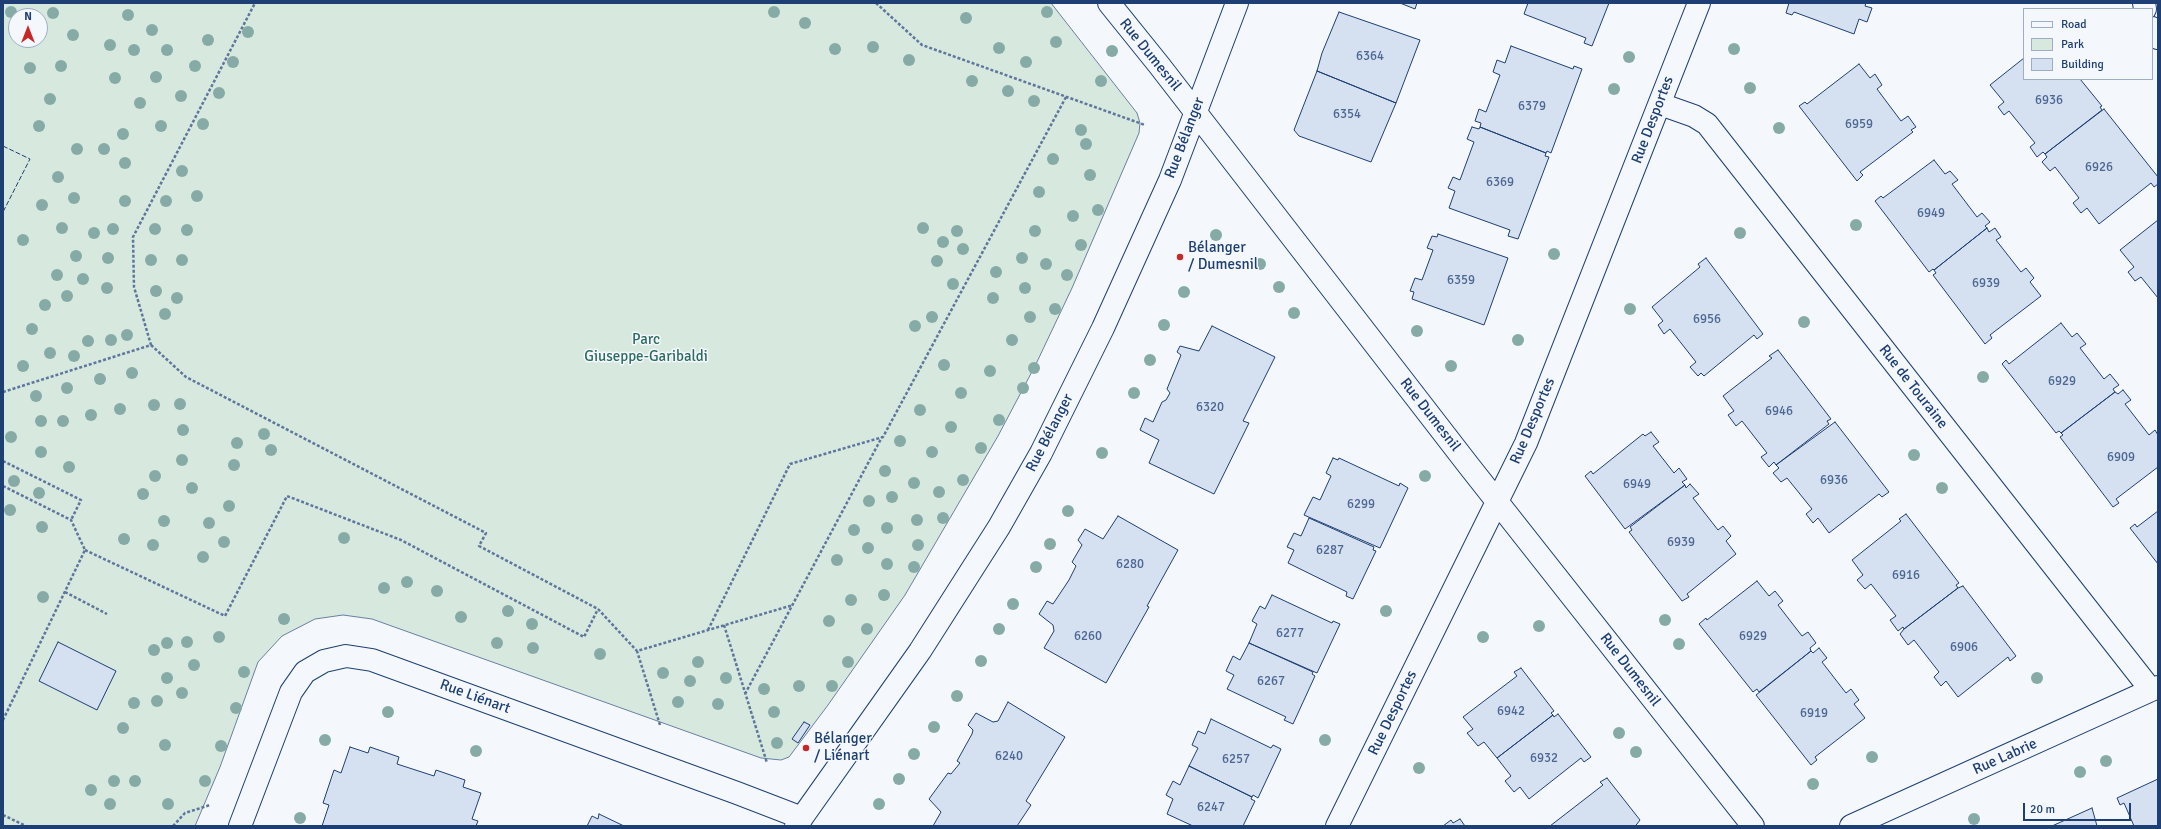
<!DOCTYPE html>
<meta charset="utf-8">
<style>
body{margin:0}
#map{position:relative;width:2161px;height:829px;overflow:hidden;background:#f4f7fb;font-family:Signika,sans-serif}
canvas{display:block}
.frame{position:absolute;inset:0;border:4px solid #1d3f73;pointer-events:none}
.legend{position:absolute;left:2023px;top:8px;width:130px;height:72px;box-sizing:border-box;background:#f4f7fb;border:1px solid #9eadc5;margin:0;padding:5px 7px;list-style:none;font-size:12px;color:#1d3f73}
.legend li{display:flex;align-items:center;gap:8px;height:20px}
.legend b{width:20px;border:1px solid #9eadc5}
.north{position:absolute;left:8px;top:8px;width:40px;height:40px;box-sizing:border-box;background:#f4f7fb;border:1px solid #9eadc5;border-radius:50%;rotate:0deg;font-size:11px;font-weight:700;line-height:16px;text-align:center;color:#1d3f73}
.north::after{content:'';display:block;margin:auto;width:14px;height:18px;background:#c62828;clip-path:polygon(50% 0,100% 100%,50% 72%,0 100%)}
.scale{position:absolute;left:2023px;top:803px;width:108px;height:18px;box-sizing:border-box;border:2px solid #1d3f73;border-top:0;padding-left:5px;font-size:12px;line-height:14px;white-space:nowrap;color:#1d3f73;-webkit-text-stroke:3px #f4f7fb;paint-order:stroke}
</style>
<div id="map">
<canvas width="2161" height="829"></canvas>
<div class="frame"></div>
<ul class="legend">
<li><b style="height:5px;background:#f4f7fb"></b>Road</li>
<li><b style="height:11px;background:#d7e8df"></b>Park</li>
<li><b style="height:11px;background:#d5e0f0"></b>Building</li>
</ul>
<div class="north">N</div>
<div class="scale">20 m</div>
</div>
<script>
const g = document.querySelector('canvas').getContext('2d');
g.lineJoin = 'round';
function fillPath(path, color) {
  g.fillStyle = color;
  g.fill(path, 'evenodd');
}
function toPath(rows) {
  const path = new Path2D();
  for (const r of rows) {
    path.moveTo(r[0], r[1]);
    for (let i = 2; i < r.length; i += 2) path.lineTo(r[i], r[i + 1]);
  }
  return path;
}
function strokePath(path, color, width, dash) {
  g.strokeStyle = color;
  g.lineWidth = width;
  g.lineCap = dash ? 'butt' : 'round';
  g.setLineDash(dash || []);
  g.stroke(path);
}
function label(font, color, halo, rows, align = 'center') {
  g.font = font + ' Signika,sans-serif';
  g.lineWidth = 3;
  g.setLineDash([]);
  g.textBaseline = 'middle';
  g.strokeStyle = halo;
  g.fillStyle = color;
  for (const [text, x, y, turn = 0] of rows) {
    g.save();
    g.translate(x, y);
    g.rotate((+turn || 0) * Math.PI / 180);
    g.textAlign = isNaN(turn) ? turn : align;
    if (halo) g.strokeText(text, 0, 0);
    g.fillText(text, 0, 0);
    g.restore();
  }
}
const green = toPath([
 [3,3,1051,3,1137,113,1140,123,1139,133,1072,288,1036,364,998,436,905,595,828,705,789,757,781,760,761,758,372,619,343,615,315,619,282,636,258,662,220,767,195,826,3,826,3,3],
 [16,16,40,16,40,40,16,40,16,16]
]);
fillPath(green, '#d7e8df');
strokePath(green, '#687fa3', 1);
const building = toPath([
 [1400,3,1417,3,1415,9,1400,3],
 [1528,3,1609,3,1592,46,1584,43,1586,38,1524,14,1528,3],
 [1789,3,1866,3,1865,6,1872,8,1867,22,1859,19,1854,34,1794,12,1792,15,1786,13,1789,3],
 [1339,12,1420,40,1396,103,1317,71,1322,53,1339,12],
 [1511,46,1573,69,1574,66,1582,69,1551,153,1547,151,1546,153,1480,127,1481,123,1475,121,1479,109,1486,112,1500,75,1493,72,1497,60,1505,63,1511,46],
 [2024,58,2024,79,2080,79,2102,106,2100,107,2102,110,2045,154,2043,152,2037,157,2030,147,2035,143,2009,111,2004,115,1998,107,2004,102,1990,85,2024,58],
 [1859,64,1870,78,1875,74,1882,85,1877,89,1901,121,1908,116,1916,127,1911,130,1913,132,1860,172,1863,175,1857,181,1799,106,1805,102,1807,104,1859,64],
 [1317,71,1396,103,1371,162,1299,136,1294,130,1317,71],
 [2104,109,2158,177,2158,184,2154,187,2151,183,2099,224,2087,208,2081,213,2073,203,2079,198,2055,167,2050,171,2042,162,2047,157,2045,154,2104,109],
 [1472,127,1479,129,1480,127,1546,153,1545,156,1549,157,1518,239,1508,236,1510,230,1449,208,1455,191,1448,188,1453,177,1460,180,1474,142,1467,139,1472,127],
 [1934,160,1945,174,1950,171,1958,180,1952,184,1977,217,1982,213,1990,222,1985,226,1987,228,1934,270,1933,269,1929,272,1875,201,1881,196,1883,198,1934,160],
 [2158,220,2158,298,2141,277,2135,281,2128,272,2134,267,2120,250,2158,220],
 [1987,228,1989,232,1995,228,2001,237,1996,240,2021,272,2026,268,2034,278,2030,282,2041,296,1990,335,1992,338,1985,344,1933,275,1936,273,1934,270,1987,228],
 [1438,234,1508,258,1484,325,1412,299,1414,292,1410,291,1415,278,1422,280,1433,250,1427,248,1432,236,1437,237,1438,234],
 [1706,258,1763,334,1757,339,1754,335,1704,376,1701,373,1698,376,1690,367,1696,362,1670,329,1664,334,1658,325,1663,321,1652,307,1700,267,1698,264,1706,258],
 [2061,323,2072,337,2077,333,2086,344,2080,348,2104,379,2110,374,2119,385,2113,389,2115,392,2061,433,2059,431,2056,433,2002,364,2006,360,2009,364,2061,323],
 [1212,326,1275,357,1243,421,1249,423,1214,494,1149,463,1159,440,1140,430,1145,418,1153,422,1162,402,1166,400,1170,393,1167,389,1181,355,1177,352,1180,346,1199,351,1212,326],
 [1778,350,1831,419,1827,421,1829,424,1776,465,1774,462,1769,467,1761,457,1767,453,1742,421,1736,426,1728,415,1734,411,1723,396,1772,358,1769,356,1778,350],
 [2123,390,2131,400,2125,404,2149,435,2155,430,2158,435,2158,467,2116,499,2119,503,2113,507,2060,437,2063,435,2061,433,2115,392,2118,394,2123,390],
 [1835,422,1889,492,1882,497,1879,494,1829,533,1818,518,1813,523,1806,514,1812,509,1787,478,1781,482,1773,473,1779,468,1776,465,1835,422],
 [1651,432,1659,442,1653,446,1674,473,1679,468,1687,479,1682,482,1685,485,1625,529,1585,476,1591,471,1593,474,1643,434,1645,436,1651,432],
 [1333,458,1338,460,1339,458,1399,486,1400,483,1408,488,1380,548,1304,515,1313,497,1320,500,1331,476,1326,473,1333,458],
 [1690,484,1699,494,1693,498,1718,530,1723,526,1731,536,1726,541,1736,554,1687,594,1689,597,1682,601,1629,532,1632,530,1630,527,1685,485,1686,488,1690,484],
 [2158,511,2158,564,2130,528,2135,524,2137,527,2158,511],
 [1906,514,1959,583,1956,585,1958,588,1904,629,1903,627,1898,631,1890,620,1896,616,1871,584,1865,589,1857,580,1863,575,1852,560,1901,521,1899,519,1906,514],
 [1118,516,1178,550,1147,606,1149,607,1106,683,1044,648,1054,631,1053,625,1039,614,1047,601,1053,604,1069,580,1076,566,1072,562,1082,545,1078,540,1085,529,1103,539,1118,516],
 [1309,518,1374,547,1373,550,1376,551,1353,599,1346,596,1347,592,1288,563,1294,550,1287,547,1294,533,1301,536,1309,518],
 [1757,581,1769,596,1775,591,1783,601,1778,605,1802,636,1808,632,1816,643,1810,648,1811,651,1759,692,1757,689,1753,692,1699,624,1706,618,1707,620,1757,581],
 [1963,586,2016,656,2010,661,2008,657,1958,697,1946,681,1941,686,1934,677,1939,672,1914,640,1908,645,1900,634,1904,629,1958,588,1963,586],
 [1272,595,1332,623,1333,621,1340,624,1317,673,1249,643,1257,624,1252,621,1260,606,1265,609,1272,595],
 [58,642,116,671,97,710,39,681,58,642],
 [1249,643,1313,672,1312,674,1315,676,1293,724,1284,720,1286,717,1227,689,1234,675,1226,671,1233,656,1240,660,1249,643],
 [1819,648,1827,658,1822,662,1846,693,1851,689,1859,700,1854,704,1865,718,1815,757,1817,760,1811,765,1756,695,1811,651,1813,653,1819,648],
 [1521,668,1554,711,1551,713,1553,715,1497,758,1484,742,1478,746,1467,733,1473,729,1463,717,1517,676,1514,672,1521,668],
 [1008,702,1065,737,1026,801,1031,805,1017,826,933,826,941,812,929,799,948,773,951,774,960,763,957,761,972,734,973,730,968,725,976,713,993,722,998,721,1008,702],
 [1558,714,1591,757,1584,762,1581,758,1529,799,1520,787,1514,792,1505,781,1511,776,1497,758,1553,715,1554,717,1558,714],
 [1211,719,1271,748,1273,745,1281,749,1258,798,1253,795,1252,797,1189,766,1198,748,1192,745,1198,731,1205,734,1211,719],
 [804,722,810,725,798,743,792,739,804,722],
 [350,747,368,753,370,747,399,757,397,764,434,776,436,770,465,780,463,787,481,793,472,819,478,821,476,826,322,826,329,805,323,803,334,770,341,773,350,747],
 [1189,766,1252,797,1251,799,1255,801,1243,826,1193,826,1167,814,1173,799,1166,795,1173,781,1180,785,1189,766],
 [1607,778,1640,820,1637,824,1635,826,1550,826,1603,785,1600,782,1607,778],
 [2158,779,2158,826,2134,826,2124,803,2120,805,2117,798,2158,779],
 [2092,808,2097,826,2052,826,2092,808],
 [599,814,624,826,587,826,592,816,598,819,599,814],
 [1460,819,1465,826,1443,826,1451,820,1453,823,1460,819]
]);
fillPath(building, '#d5e0f0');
strokePath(building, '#1d3f73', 1);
const minor = toPath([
 [1109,3,1159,65,1469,466,1753,826],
 [2144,3,2145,9],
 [2152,28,2158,38],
 [1660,104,1694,116,1707,124,2151,690],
 [240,826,291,692,305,672,324,661,346,656,372,660,737,793,802,818],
 [796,826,920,651,999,527,1041,453,1103,328,1170,180,1237,3],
 [1337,826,1526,443,1699,3],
 [1851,826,2158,687]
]);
strokePath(minor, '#1d3f73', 24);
strokePath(toPath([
 [876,3,922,45,1145,125],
 [151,345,186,377,486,533,479,546,598,609,637,651],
 [3,392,151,345,134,287,133,237,255,3],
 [3,461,81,500,71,520],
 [3,486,71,520,85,550,3,720],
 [85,550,225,616,287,496,401,540,584,637,598,609],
 [65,592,107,614],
 [724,625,767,763],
 [708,630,790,464,883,437,1066,97],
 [745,694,882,437],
 [660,725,637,651,793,605],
 [3,815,26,826],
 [173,826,185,813,210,805]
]), '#5e769c', 2.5, [3, 2]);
strokePath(minor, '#f4f7fb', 22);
strokePath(toPath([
 [3,146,30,159,3,212]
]), '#1d3f73', 1, [5, 2]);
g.fillStyle = '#86aba6';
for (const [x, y] of [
 [11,12],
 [774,12],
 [1047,12],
 [53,13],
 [128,15],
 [966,18],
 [805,23],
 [152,30],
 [248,32],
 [73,35],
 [208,40],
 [1056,42],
 [110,45],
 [873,47],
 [999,48],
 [835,49],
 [1734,49],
 [134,50],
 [167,50],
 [1112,51],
 [1629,57],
 [909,60],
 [233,62],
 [1026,62],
 [61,66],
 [195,66],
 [30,68],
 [156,77],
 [115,78],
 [972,81],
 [1101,81],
 [1750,88],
 [1614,89],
 [1008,91],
 [219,93],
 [181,96],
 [50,99],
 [1034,101],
 [140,103],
 [203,124],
 [39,126],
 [161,126],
 [1779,128],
 [1081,130],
 [123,134],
 [1086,144],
 [77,149],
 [104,149],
 [1053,159],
 [125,163],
 [182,171],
 [1090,175],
 [58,177],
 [1039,192],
 [197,196],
 [74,198],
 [125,201],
 [166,201],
 [42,205],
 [1098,210],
 [1073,216],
 [1856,225],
 [62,228],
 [923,228],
 [113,229],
 [155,229],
 [187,230],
 [957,231],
 [1035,231],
 [94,233],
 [1740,233],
 [1216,235],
 [23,240],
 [943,242],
 [1081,245],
 [963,249],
 [1554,254],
 [76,256],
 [108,258],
 [1022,258],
 [151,260],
 [182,260],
 [937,261],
 [1046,264],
 [1260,264],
 [996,272],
 [57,275],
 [1067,275],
 [83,279],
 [953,284],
 [1279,287],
 [107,288],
 [1025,288],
 [156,291],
 [1184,292],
 [67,296],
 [177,298],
 [993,298],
 [45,305],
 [1055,309],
 [1630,309],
 [1294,313],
 [165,314],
 [932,317],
 [1030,317],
 [1804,322],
 [1164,325],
 [915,326],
 [32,329],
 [1417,331],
 [127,335],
 [111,340],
 [1012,340],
 [1518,340],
 [88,341],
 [50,353],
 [74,356],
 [1150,360],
 [944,365],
 [23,366],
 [1451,366],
 [1034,368],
 [990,371],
 [132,373],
 [1983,377],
 [100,379],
 [67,388],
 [1023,388],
 [961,393],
 [1134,393],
 [36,396],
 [180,404],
 [154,405],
 [120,409],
 [920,410],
 [91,415],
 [999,420],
 [41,421],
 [63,421],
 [951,427],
 [183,430],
 [264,434],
 [11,437],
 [900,441],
 [237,443],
 [981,448],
 [271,450],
 [41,452],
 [932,452],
 [1102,453],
 [1914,455],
 [182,460],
 [234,465],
 [69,467],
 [885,471],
 [155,476],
 [1425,476],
 [963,480],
 [14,481],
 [914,483],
 [192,488],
 [1942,488],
 [939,492],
 [39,493],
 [143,494],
 [892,497],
 [869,501],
 [229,506],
 [10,510],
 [1068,511],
 [943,518],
 [917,520],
 [164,521],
 [209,523],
 [42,527],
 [887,528],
 [854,530],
 [344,538],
 [124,539],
 [224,542],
 [1050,544],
 [153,545],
 [918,545],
 [868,548],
 [203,557],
 [837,560],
 [887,564],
 [914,567],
 [1036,567],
 [407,582],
 [384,588],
 [437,591],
 [884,595],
 [43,597],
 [851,600],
 [1013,604],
 [508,611],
 [1386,611],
 [461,617],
 [284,619],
 [1665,620],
 [829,621],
 [532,624],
 [1539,626],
 [867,629],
 [999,629],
 [219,637],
 [1483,637],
 [187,642],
 [167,643],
 [497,643],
 [1679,644],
 [533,648],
 [154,650],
 [600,654],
 [981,661],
 [698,662],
 [848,662],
 [194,665],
 [244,672],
 [663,673],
 [167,678],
 [726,678],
 [2037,678],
 [690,681],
 [799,686],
 [832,686],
 [764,689],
 [182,693],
 [957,696],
 [157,701],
 [678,702],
 [134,703],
 [718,704],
 [236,708],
 [388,712],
 [774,712],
 [934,727],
 [123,728],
 [1619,733],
 [325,740],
 [1325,740],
 [777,743],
 [165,745],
 [221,746],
 [476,751],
 [1636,752],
 [914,754],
 [1872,757],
 [2106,761],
 [1419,768],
 [2080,772],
 [899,779],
 [114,781],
 [135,781],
 [205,781],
 [1813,784],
 [91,790],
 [110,804],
 [168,804],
 [879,804],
 [300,818],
 [1974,819]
]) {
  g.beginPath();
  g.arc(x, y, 6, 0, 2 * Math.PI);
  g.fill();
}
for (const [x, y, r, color] of [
 [1180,257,4,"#c62828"],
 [806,748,4,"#c62828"]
]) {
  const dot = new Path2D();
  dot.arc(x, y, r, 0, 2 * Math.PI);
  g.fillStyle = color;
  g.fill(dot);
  strokePath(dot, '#f4f7fb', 1.5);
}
label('13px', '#4b6792', null, [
 ["6364",1370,57],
 ["6936",2049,101],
 ["6379",1532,107],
 ["6354",1347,115],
 ["6959",1859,125],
 ["6926",2099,168],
 ["6369",1500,183],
 ["6949",1931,214],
 ["6359",1461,281],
 ["6939",1986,284],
 ["6956",1707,320],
 ["6929",2062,382],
 ["6320",1210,408],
 ["6946",1779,412],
 ["6909",2121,458],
 ["6936",1834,481],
 ["6949",1637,485],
 ["6299",1361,505],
 ["6939",1681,543],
 ["6287",1330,551],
 ["6280",1130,565],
 ["6916",1906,576],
 ["6277",1290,634],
 ["6260",1088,637],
 ["6929",1753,637],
 ["6906",1964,648],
 ["6267",1271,682],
 ["6942",1511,712],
 ["6919",1814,714],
 ["6240",1009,757],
 ["6932",1544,759],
 ["6257",1236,760],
 ["6247",1211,808]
]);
label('15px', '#1d3f73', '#f4f7fb', [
 ["Rue Dumesnil",1150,55,51],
 ["Rue Desportes",1653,120,-69],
 ["Rue Bélanger",1185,138,-69],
 ["Rue de Touraine",1913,387,52],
 ["Rue Dumesnil",1430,415,52],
 ["Rue Desportes",1533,421,-67],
 ["Rue Bélanger",1050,433,-63],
 ["Rue Dumesnil",1630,670,52],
 ["Rue Liénart",475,697,20],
 ["Rue Desportes",1393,713,-64],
 ["Rue Labrie",2005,757,-24]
]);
label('15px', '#1d3f73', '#f4f7fb', [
 ["Bélanger",1188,248],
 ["/ Dumesnil",1188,265],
 ["Bélanger",814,739],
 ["/ Liénart",814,756]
], 'left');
label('15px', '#2c6c60', '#f4f7fb', [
 ["Parc",646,340],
 ["Giuseppe-Garibaldi",646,357]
]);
</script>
